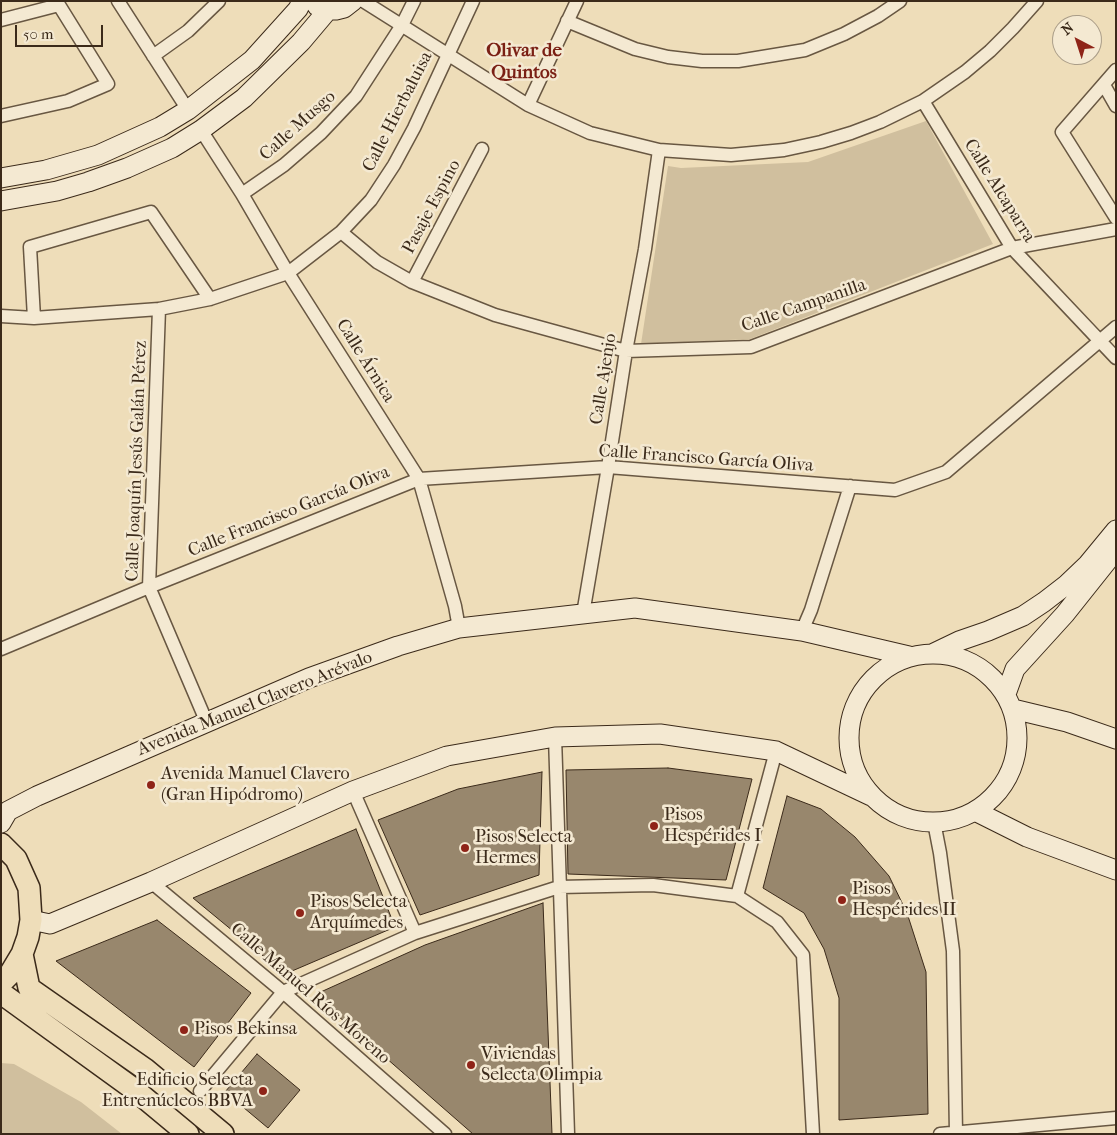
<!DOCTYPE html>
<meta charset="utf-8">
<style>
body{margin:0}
#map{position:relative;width:1117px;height:1135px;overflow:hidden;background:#eeddb9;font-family:"IM FELL French Canon",serif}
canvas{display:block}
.frame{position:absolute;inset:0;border:2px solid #3b2a1a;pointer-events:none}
.north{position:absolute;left:1052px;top:15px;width:50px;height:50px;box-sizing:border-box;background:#f4e9d2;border:1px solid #aa9d88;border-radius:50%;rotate:320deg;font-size:14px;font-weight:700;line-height:20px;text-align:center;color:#3b2a1a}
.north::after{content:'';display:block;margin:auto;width:18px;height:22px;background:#8f2418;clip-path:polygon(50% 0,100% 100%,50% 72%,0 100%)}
.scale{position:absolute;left:15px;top:25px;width:88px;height:22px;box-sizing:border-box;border:2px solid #3b2a1a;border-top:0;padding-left:6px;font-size:15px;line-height:18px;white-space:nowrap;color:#3b2a1a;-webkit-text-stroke:4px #f4e9d2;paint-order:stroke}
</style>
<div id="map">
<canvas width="1117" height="1135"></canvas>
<div class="frame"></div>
<div class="north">N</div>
<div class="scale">50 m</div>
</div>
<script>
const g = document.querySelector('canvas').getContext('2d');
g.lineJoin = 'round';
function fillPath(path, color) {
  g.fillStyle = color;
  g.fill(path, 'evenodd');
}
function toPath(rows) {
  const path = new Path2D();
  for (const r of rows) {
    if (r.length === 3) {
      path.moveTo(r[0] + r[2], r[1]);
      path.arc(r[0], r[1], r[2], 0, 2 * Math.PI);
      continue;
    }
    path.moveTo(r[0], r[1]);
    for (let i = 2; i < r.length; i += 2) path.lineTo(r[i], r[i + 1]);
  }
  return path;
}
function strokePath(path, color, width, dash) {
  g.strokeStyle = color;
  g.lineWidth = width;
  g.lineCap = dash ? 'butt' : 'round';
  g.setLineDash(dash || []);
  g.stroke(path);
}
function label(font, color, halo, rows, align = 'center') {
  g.font = font + ' "IM FELL French Canon",serif';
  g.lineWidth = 5;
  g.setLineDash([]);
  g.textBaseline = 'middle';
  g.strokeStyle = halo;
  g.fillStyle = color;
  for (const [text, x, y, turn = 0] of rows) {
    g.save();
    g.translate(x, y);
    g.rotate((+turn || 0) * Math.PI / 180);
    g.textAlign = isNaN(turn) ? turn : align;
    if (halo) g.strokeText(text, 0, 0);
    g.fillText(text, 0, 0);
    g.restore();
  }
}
fillPath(toPath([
 [926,121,993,244,750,339,641,344,668,166,681,168,808,162],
 [1,1063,14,1064,81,1102,122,1134,1,1134]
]), '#d0bf9e');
const building = toPath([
 [668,768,752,779,726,880,568,874,566,770,668,768],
 [542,772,539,875,420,915,378,820,458,789,542,772],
 [787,796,821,809,855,837,889,876,907,913,926,972,928,1114,839,1120,839,998,824,949,804,913,763,888,787,796],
 [356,829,395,927,285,974,193,898,356,829],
 [543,903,552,1134,473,1134,314,995,425,945,543,903],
 [157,920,251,993,194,1067,56,961,157,920],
 [257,1054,300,1090,268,1128,225,1092,257,1054]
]);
fillPath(building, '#98876d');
strokePath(building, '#3b2a1a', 1);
const street = toPath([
 [118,1,188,110],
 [363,1,528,105,590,133,659,150,731,155,784,150,821,142,851,133,880,122,923,101,965,72,990,51,1013,28,1037,1],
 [1,20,59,5,108,84,68,101,1,116],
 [567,21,635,49,668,57,702,61,738,61,805,50,844,34,878,16,900,1],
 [153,56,188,31,219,1],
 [1116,70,1062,132,1116,218],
 [1104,85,1116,106],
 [923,101,1012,248,1116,358],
 [528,105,577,1],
 [201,130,242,194,288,273,419,479,455,606,459,628],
 [242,194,284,165,321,133,356,96,402,25,414,1],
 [341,232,377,262,412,282,495,315,626,351,751,347,1012,248,1116,229],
 [412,282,482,149],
 [159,309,149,587,207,723],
 [1,316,34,318,159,309,210,299,288,273,341,232,371,200,394,165,414,128,473,1],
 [34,318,30,247,151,212,210,299],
 [583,614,608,467,626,351,645,249,659,150],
 [802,631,811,610,850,486],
 [1,649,149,587,419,479,608,467,895,490,946,472,1116,327],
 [555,737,568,1134],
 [353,791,415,933],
 [934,822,940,853,953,951,956,1134],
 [151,882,283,992,445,1134],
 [737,896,776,751],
 [200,1091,283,992,415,933,559,887,653,885,737,896,777,922,803,955,813,1134],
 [940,1134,1116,1118]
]);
const secondary = toPath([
 [317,6,328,10,336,10,344,8,353,1],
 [1,178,46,170,98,155,160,127,188,110,252,60,298,9,302,1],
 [1,201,57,191,88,182,127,168,172,148,201,130,244,98,301,42,328,10],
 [934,653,959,641,988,631,1023,616,1044,602,1066,585,1088,564,1116,530],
 [933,738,84],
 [1006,694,1015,669,1065,614,1112,555],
 [1013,709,1067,722,1116,739],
 [975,811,1027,837,1116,870],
 [1,823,8,811,37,796,309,678,398,646,459,628,635,608,802,631,909,656],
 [31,920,50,924,151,882,353,791,447,756,555,737,660,734,776,751,871,796]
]);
const primary = toPath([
 [1,844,16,859,29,888,31,920,28,937,22,954,10,974,1,983],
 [22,954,29,988,145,1069,223,1134],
 [1,993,135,1090,188,1134]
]);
strokePath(street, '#685742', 15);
strokePath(secondary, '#3b2a1a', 21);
strokePath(primary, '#3b2a1a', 24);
strokePath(street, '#f4e9d2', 12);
strokePath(secondary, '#f4e9d2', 19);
strokePath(primary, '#eeddb9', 21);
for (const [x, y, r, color] of [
 [151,785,5,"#8f2418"],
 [654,826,5,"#8f2418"],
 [465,848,5,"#8f2418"],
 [842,900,5,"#8f2418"],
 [300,913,5,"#8f2418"],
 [184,1030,5,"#8f2418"],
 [471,1065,5,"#8f2418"],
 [263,1091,5,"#8f2418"]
]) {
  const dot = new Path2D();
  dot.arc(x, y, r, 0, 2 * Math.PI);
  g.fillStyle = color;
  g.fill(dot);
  strokePath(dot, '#f4e9d2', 2);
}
label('18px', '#3b2a1a', '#f4e9d2', [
 ["Calle Hierbaluisa",398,112,-63],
 ["Calle Musgo",298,126,-42],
 ["Calle Alcaparra",999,191,58],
 ["Pasaje Espino",432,207,-62],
 ["Calle Campanilla",804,306,-19],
 ["Calle Árnica",365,361,58],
 ["Calle Ajenjo",604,379,-81],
 ["Calle Francisco García Oliva",706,459,4],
 ["Calle Joaquín Jesús Galán Pérez",137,461,-88],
 ["Calle Francisco García Oliva",289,512,-22],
 ["Avenida Manuel Clavero Arévalo",255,704,-22],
 ["Calle Manuel Ríos Moreno",310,994,41]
]);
label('18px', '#3b2a1a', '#f4e9d2', [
 ["Avenida Manuel Clavero",161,775],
 ["(Gran Hipódromo)",161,796],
 ["Pisos",664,816],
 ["Hespérides I",664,837],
 ["Pisos Selecta",475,838],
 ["Hermes",475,859],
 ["Pisos",852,890],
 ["Hespérides II",852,911],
 ["Pisos Selecta",310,903],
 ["Arquímedes",310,924],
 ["Pisos Bekinsa",194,1030],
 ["Viviendas",481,1055],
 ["Selecta Olimpia",481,1076],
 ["Edificio Selecta",253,1081,"right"],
 ["Entrenúcleos BBVA",253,1102,"right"]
], 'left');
label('bold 19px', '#7a1f14', '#f4e9d2', [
 ["Olivar de",524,51],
 ["Quintos",524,73]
]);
</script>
